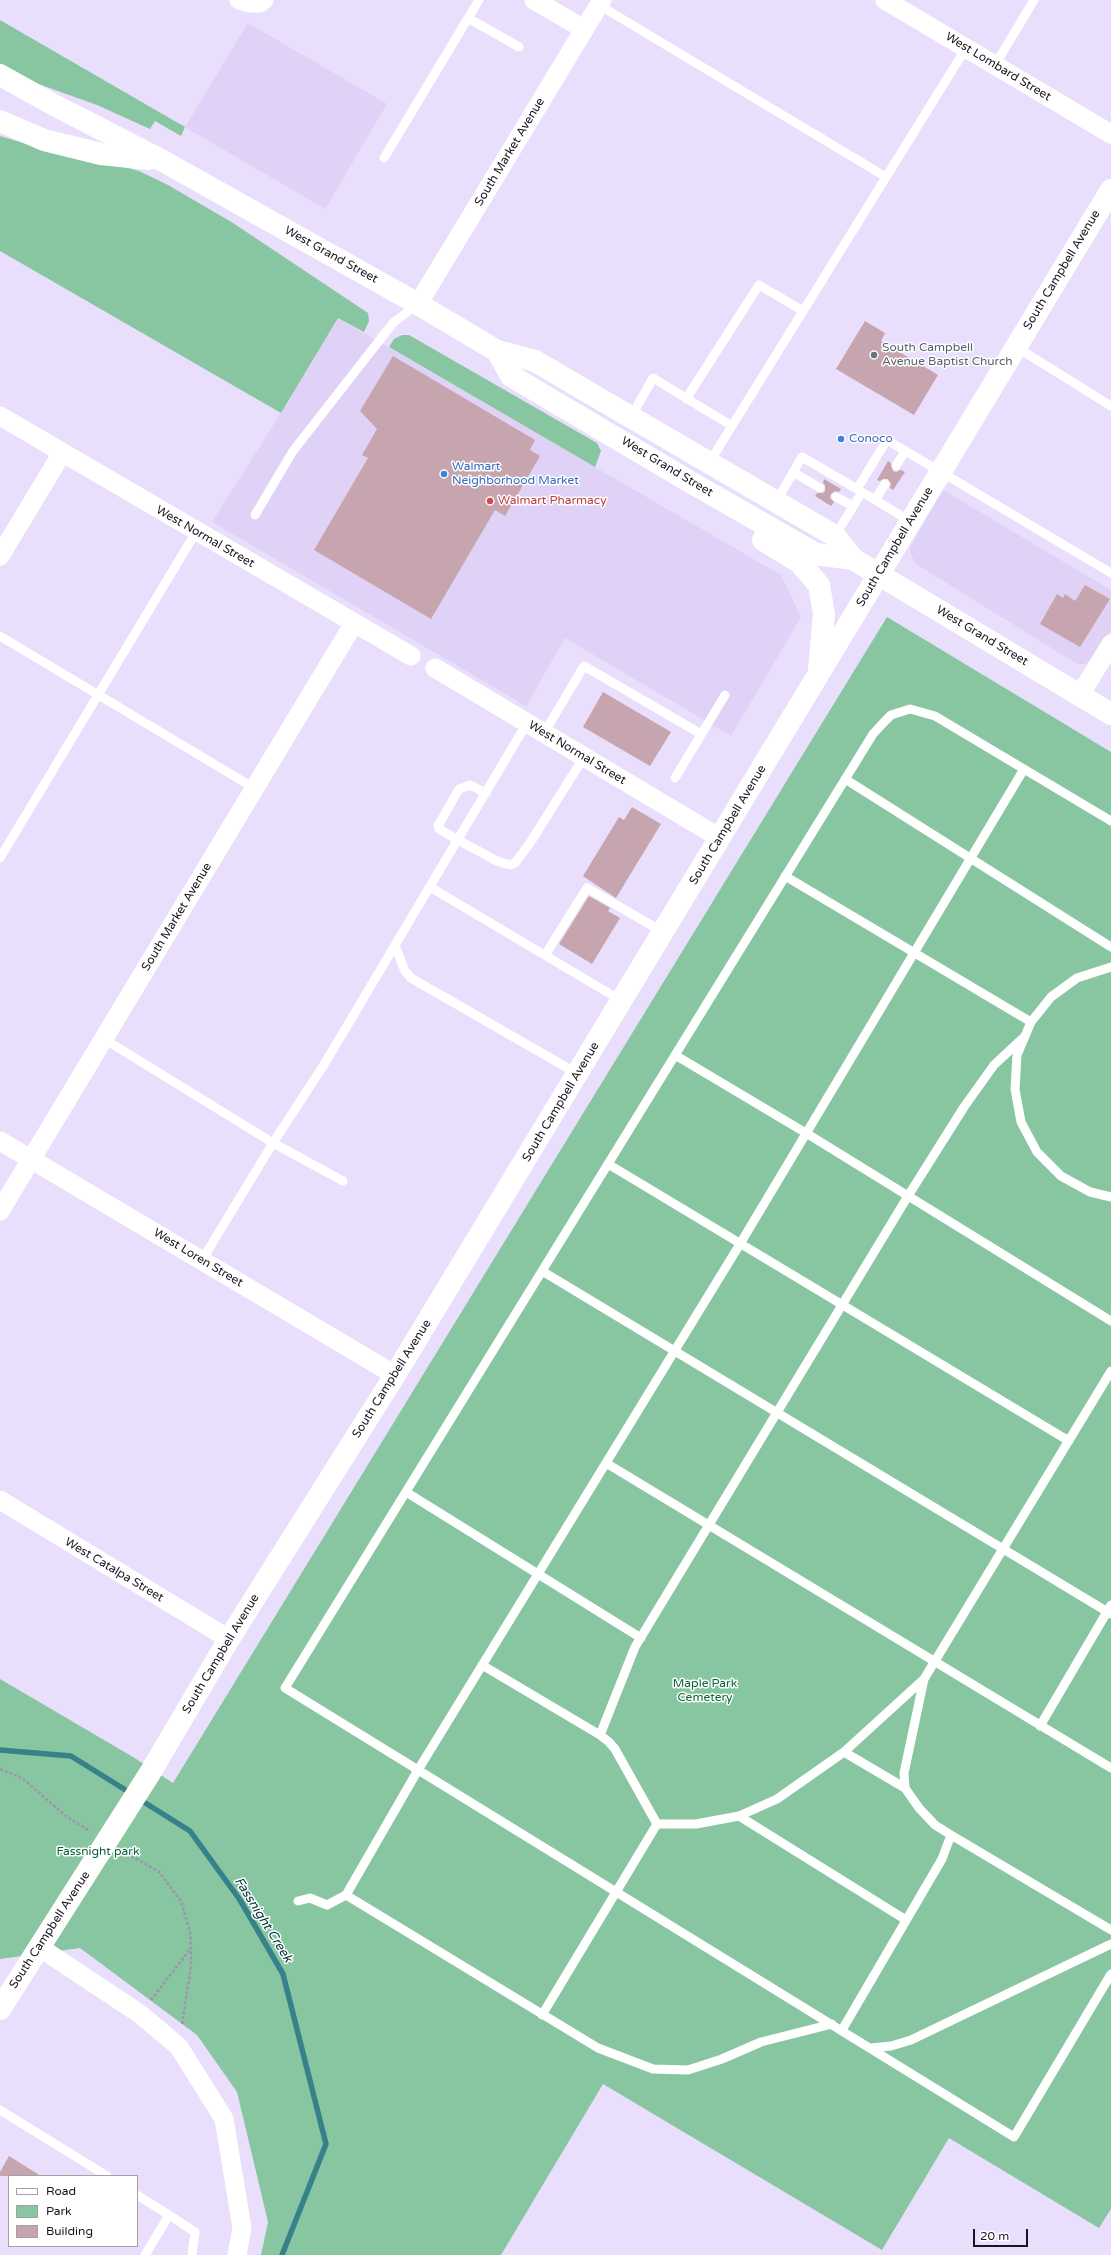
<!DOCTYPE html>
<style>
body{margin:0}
#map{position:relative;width:1111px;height:2255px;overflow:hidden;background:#e9dffc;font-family:"Varela Round",sans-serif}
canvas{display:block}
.legend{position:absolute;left:8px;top:2175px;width:130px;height:72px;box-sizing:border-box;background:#fff;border:1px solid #a3a1a5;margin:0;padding:5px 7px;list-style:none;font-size:12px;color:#19151f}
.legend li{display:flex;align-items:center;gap:8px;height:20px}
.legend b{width:20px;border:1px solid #a3a1a5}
.scale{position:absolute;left:973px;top:2229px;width:55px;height:18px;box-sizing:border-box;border:2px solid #19151f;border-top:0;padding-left:5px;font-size:12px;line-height:14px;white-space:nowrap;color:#19151f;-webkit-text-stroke:3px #fff;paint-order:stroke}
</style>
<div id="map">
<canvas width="1111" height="2255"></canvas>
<ul class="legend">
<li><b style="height:5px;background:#fff"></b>Road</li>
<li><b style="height:11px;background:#88c6a1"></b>Park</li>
<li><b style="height:11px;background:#c6a5ae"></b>Building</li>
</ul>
<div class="scale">20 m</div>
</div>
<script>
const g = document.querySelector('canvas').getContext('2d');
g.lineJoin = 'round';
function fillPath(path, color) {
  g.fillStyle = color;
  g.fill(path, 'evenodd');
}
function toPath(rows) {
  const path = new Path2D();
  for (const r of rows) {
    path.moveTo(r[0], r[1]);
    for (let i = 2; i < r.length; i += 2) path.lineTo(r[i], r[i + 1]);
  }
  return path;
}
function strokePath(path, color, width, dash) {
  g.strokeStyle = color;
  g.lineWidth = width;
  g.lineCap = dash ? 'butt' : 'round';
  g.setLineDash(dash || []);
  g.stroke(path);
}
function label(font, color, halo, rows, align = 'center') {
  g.font = font + ' "Varela Round",sans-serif';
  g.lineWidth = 3;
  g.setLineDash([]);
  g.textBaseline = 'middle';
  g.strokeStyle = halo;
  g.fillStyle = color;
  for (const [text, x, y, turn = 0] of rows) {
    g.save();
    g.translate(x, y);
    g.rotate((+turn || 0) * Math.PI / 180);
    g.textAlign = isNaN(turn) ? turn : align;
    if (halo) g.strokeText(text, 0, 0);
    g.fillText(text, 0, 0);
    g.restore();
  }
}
fillPath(toPath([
 [248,23,387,104,325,209,185,127],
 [338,318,781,575,801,617,731,736,565,638,526,706,212,522,281,413],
 [943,490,1111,590,1111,630,1091,660,1085,664,1077,664,916,564,910,553,911,545]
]), '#dfd2f6');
fillPath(toPath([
 [0,20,185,127,181,136,155,121,150,129,97,105,19,77,0,67],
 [0,136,67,156,106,162,139,171,168,185,233,223,368,313,369,321,364,332,338,318,281,413,0,251],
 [402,335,409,335,597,443,601,451,595,467,389,347,394,339],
 [887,617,1111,752,1111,2209,1099,2228,949,2138,882,2250,603,2084,501,2255,261,2255,268,2222,237,2092,197,2035,80,1948,0,1959,0,1679,133,1757,173,1783]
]), '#88c6a1');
strokePath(toPath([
 [0,1750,71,1756,132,1794],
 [139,1799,190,1831,240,1900,283,1974,326,2144,282,2255]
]), '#37828a', 5.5);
fillPath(toPath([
 [865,321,885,333,881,341,938,375,914,415,836,369],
 [393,356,535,440,530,450,540,456,505,516,495,510,431,619,314,550,368,458,362,455,377,429,360,411],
 [888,461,891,463,893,471,896,472,901,470,905,472,893,490,890,488,891,484,888,479,883,479,880,481,877,480],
 [824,479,841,489,839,492,835,491,831,494,830,498,834,502,831,506,815,496,817,493,823,493,825,491,825,485,823,483],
 [1085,585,1110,599,1080,647,1040,624,1057,594,1063,598,1065,594,1075,601],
 [603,692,671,732,650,766,583,727],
 [632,807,661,824,616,898,583,876,619,817,624,820],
 [589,896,610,908,608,911,620,918,592,964,559,944],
 [9,2156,41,2176,0,2176,0,2172]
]), '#c6a5ae');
strokePath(toPath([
 [0,1769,22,1778,67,1817,90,1831],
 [123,1851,159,1872,181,1901,190,1932,191,1948,191,1966,182,2025],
 [151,2000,191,1948]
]), '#9d95ab', 2.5, [3, 2]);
strokePath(toPath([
 [599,5,886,177],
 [468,18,519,47],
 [995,65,1034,0],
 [384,158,479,0],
 [1016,347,1111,406],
 [686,399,759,285,803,311],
 [631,417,653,378,732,426],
 [709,463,966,48],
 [896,466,905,451],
 [793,472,820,488],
 [836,497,853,506],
 [875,500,885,484],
 [776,502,802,457,857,489],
 [255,515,293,451,393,323,418,304],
 [910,521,857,489,887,440,1111,573],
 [835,536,862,492],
 [0,636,254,788],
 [544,733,584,666,701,734],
 [675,778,725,695],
 [845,779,1111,947],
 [486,793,470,785,459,789,438,826,439,829,458,840,497,861,510,865,515,863,530,843,584,757],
 [1111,821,935,716,910,709,891,715,884,722,873,734,285,1688,1014,2137,1111,1974],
 [0,858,196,532],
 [785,876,1031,1022],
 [430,887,622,1001],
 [395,946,405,971,411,978,578,1074],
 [545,955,587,888,663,932],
 [1111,967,1077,978,1051,997,1031,1022,1017,1055,1015,1089,1021,1122,1037,1152,1061,1176,1090,1192,1111,1197],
 [104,1039,273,1143,202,1260],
 [675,1055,806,1133,1111,1321],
 [608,1164,1069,1441],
 [343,1181,273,1143,325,1063,527,723],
 [542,1271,1111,1614],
 [606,1463,1111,1768],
 [406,1492,641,1638],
 [482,1665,600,1735,609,1742,615,1749,657,1824],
 [924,1679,904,1773,905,1788,919,1808,935,1825,951,1835,1111,1930],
 [1040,1726,1111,1605],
 [600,1735,635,1647,908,1196,964,1107,994,1065,1023,1038],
 [844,1752,905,1788],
 [739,1816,906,1920],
 [657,1824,696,1824,739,1816,777,1799,844,1752,924,1679,1111,1371],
 [346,1895,598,2048,653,2069,688,2070,722,2059,761,2042,832,2024],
 [298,1901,310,1898,327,1905,346,1895,418,1770,740,1244,1024,769],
 [542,2015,657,1824],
 [842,2030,942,1859,951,1835],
 [871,2048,891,2046,911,2040,1111,1944],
 [0,2110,107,2176],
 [137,2195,169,2215,145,2255],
 [169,2215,195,2232,192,2255]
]), '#fff', 9);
strokePath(toPath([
 [239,0,249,3,260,3,264,0],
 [534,0,584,29],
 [885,0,1111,134],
 [418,304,602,0],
 [0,416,411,656],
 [0,556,62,453],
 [435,668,720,838],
 [1080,695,1111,644],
 [0,1141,395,1375],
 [0,1211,354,623],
 [0,1500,229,1639],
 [39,1947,140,2014,179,2047,224,2119,242,2228,237,2255]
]), '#fff', 19);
strokePath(toPath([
 [0,75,54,105,163,161,418,304,497,351,535,361,581,388,835,536,853,559,1111,714],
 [0,121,44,140,101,154,149,159],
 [497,351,511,376,685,479,816,554,853,559],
 [763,540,799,562,819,585,824,614,819,669],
 [0,2009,150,1773,229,1639,395,1375,1111,190]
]), '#fff', 22);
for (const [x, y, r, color] of [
 [874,355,4,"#6b7280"],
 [841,439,4,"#3f7fe0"],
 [444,474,4,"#3f7fe0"],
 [490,501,4,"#e0444e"]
]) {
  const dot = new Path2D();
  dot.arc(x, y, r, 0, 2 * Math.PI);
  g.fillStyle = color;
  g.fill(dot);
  strokePath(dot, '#fff', 1.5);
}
label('12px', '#19151f', '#fff', [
 ["West Lombard Street",998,67,31],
 ["South Market Avenue",510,152,-59],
 ["West Grand Street",331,255,29],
 ["South Campbell Avenue",1062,270,-59],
 ["West Grand Street",667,467,31],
 ["West Normal Street",205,537,30],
 ["South Campbell Avenue",895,547,-59],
 ["West Grand Street",982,636,31],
 ["West Normal Street",577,753,31],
 ["South Campbell Avenue",728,825,-59],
 ["South Market Avenue",177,917,-59],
 ["South Campbell Avenue",561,1102,-59],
 ["West Loren Street",198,1258,31],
 ["South Campbell Avenue",392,1379,-58],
 ["West Catalpa Street",114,1570,31],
 ["South Campbell Avenue",221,1654,-59],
 ["South Campbell Avenue",50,1930,-57]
]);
label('12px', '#5b616d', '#fff', [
 ["South Campbell",882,348],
 ["Avenue Baptist Church",882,362]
], 'left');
label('12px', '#366cbe', '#fff', [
 ["Conoco",849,439],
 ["Walmart",452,467],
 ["Neighborhood Market",452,481]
], 'left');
label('12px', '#be3a42', '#fff', [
 ["Walmart Pharmacy",498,501]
], 'left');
label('12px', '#07643c', '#fff', [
 ["Maple Park",705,1684],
 ["Cemetery",705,1698],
 ["Fassnight park",98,1852]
]);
label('italic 13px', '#003437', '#fff', [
 ["Fassnight Creek",263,1920,58]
]);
</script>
